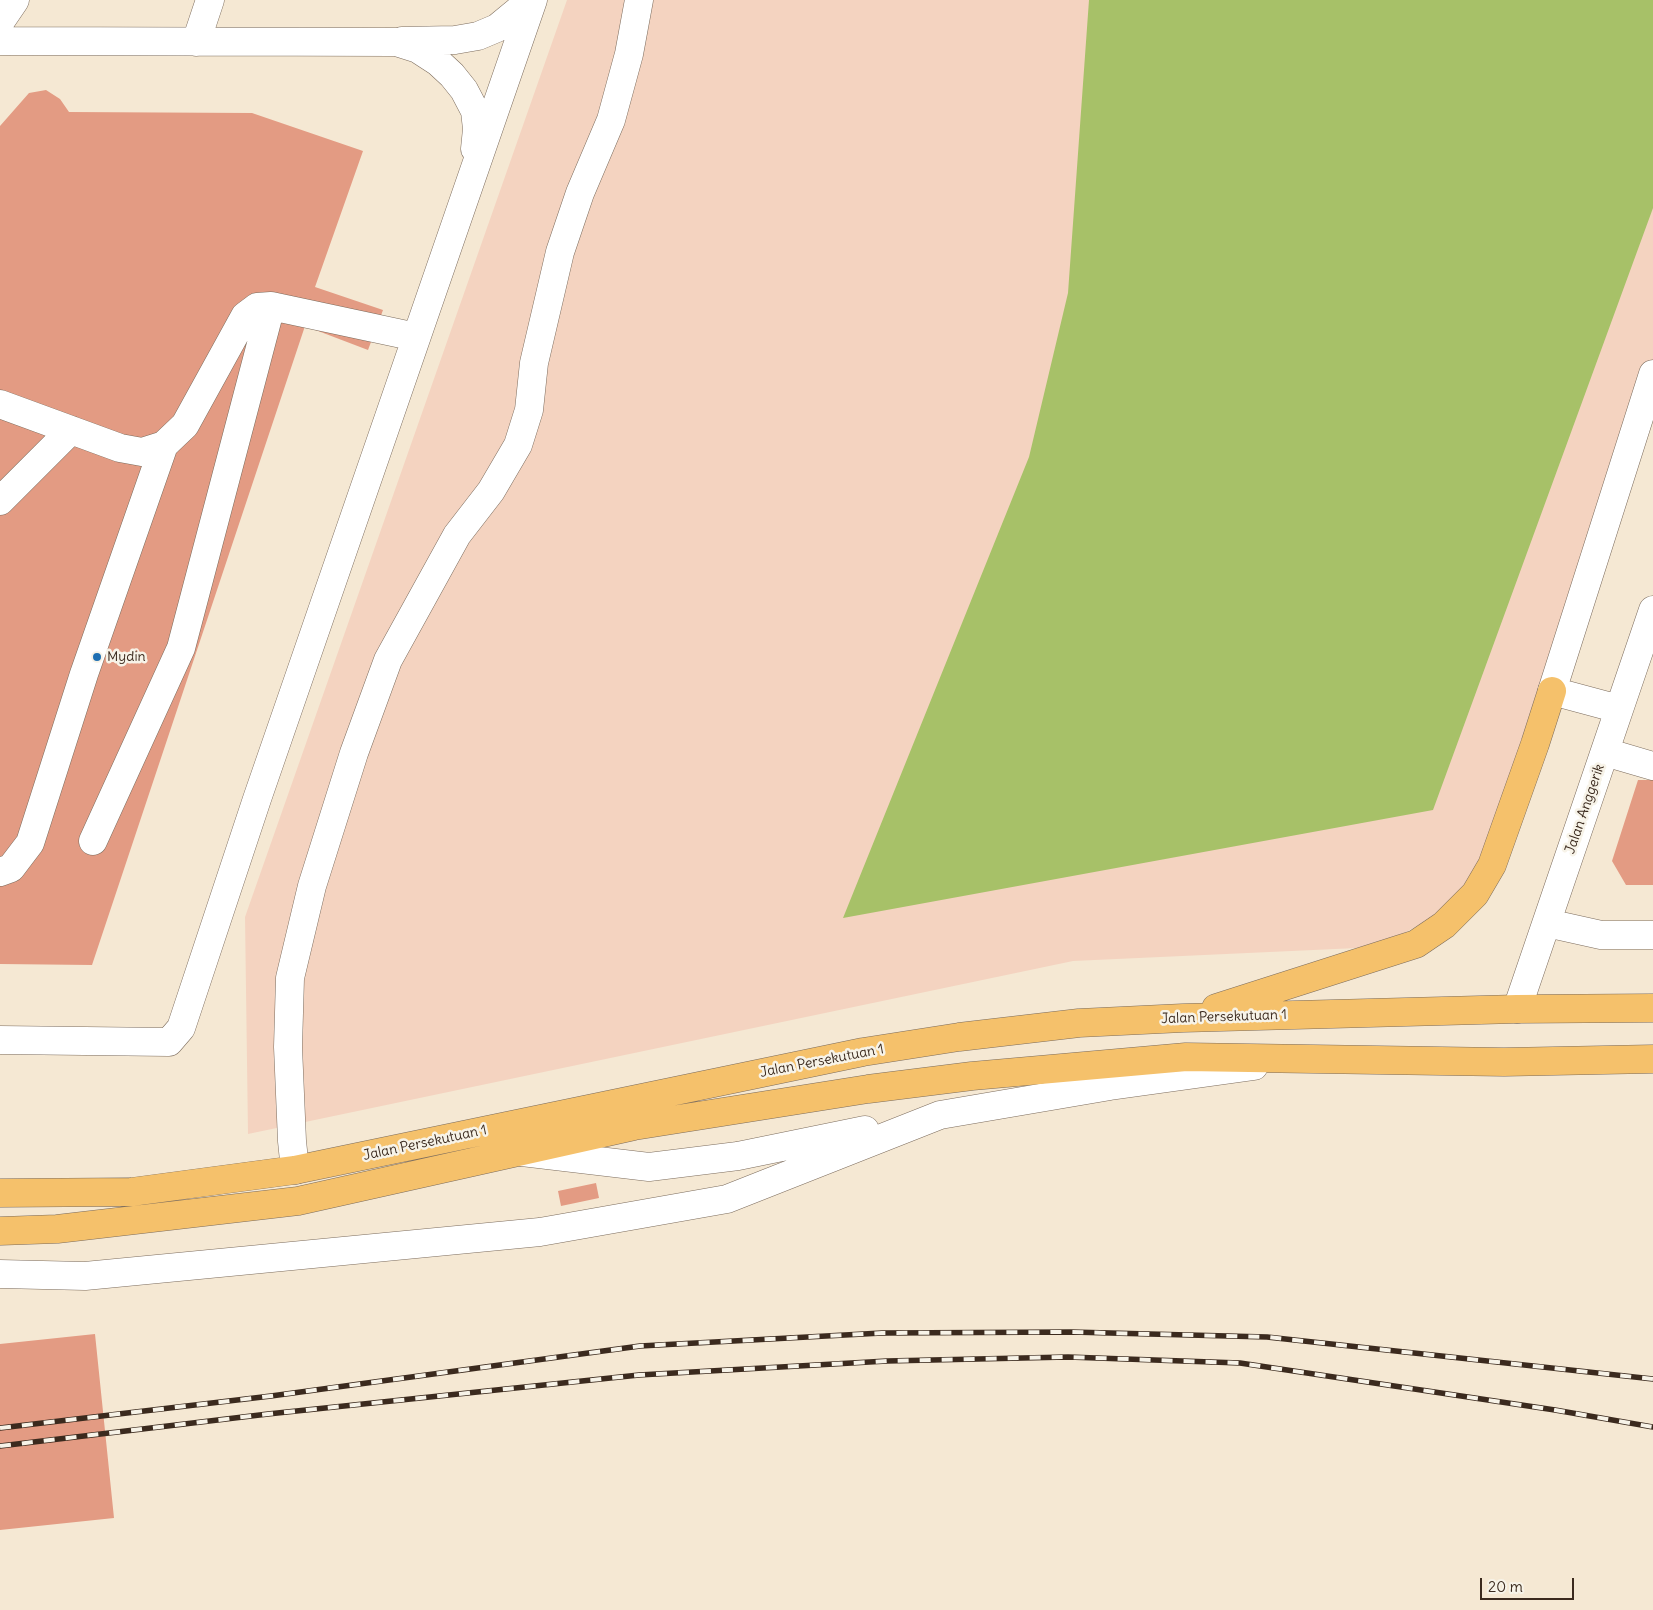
<!DOCTYPE html>
<style>
body{margin:0}
#map{position:relative;width:1653px;height:1610px;overflow:hidden;background:#f5e8d3;font-family:Delius,sans-serif}
canvas{display:block}
.scale{position:absolute;left:1480px;top:1578px;width:94px;height:22px;box-sizing:border-box;border:2px solid #3b2a1e;border-top:0;padding-left:6px;font-size:15px;line-height:18px;white-space:nowrap;color:#3b2a1e;-webkit-text-stroke:4px #f7f3e8;paint-order:stroke}
</style>
<div id="map">
<canvas width="1653" height="1610"></canvas>
<div class="scale">20 m</div>
</div>
<script>
const g = document.querySelector('canvas').getContext('2d');
g.lineJoin = 'round';
function fillPath(path, color) {
  g.fillStyle = color;
  g.fill(path, 'evenodd');
}
function toPath(rows) {
  const path = new Path2D();
  for (const r of rows) {
    path.moveTo(r[0], r[1]);
    for (let i = 2; i < r.length; i += 2) path.lineTo(r[i], r[i + 1]);
  }
  return path;
}
function strokePath(path, color, width, dash) {
  g.strokeStyle = color;
  g.lineWidth = width;
  g.lineCap = dash ? 'butt' : 'round';
  g.setLineDash(dash || []);
  g.stroke(path);
}
function label(font, color, halo, rows, align = 'center') {
  g.font = font + ' Delius,sans-serif';
  g.lineWidth = 5;
  g.setLineDash([]);
  g.textBaseline = 'middle';
  g.strokeStyle = halo;
  g.fillStyle = color;
  for (const [text, x, y, turn = 0] of rows) {
    g.save();
    g.translate(x, y);
    g.rotate((+turn || 0) * Math.PI / 180);
    g.textAlign = isNaN(turn) ? turn : align;
    if (halo) g.strokeText(text, 0, 0);
    g.fillText(text, 0, 0);
    g.restore();
  }
}
fillPath(toPath([
 [567,0,1653,0,1653,361,1480,871,1444,911,1379,947,1073,961,248,1134,245,917]
]), '#f4d3c0');
fillPath(toPath([
 [1089,0,1653,0,1653,208,1433,810,843,918,1029,457,1068,293]
]), '#a7c168');
fillPath(toPath([
 [46,90,60,99,69,112,252,113,363,151,315,287,383,310,368,350,305,326,92,965,0,964,0,126,29,93],
 [1638,780,1653,780,1653,885,1626,885,1612,861],
 [596,1183,599,1198,561,1206,558,1191],
 [95,1334,114,1518,0,1530,0,1344]
]), '#e39b83');
const minor = toPath([
 [0,22,15,0],
 [0,41,396,42,418,49,438,62,452,75,464,90,475,111,477,129,475,149],
 [402,41,455,40,478,36,497,28,531,0],
 [196,42,210,0],
 [0,404,120,448,142,452,164,445,185,425,245,316,257,307,271,306,416,337],
 [0,501,71,430],
 [1619,709,1552,691,1653,374],
 [1605,752,1653,766],
 [93,841,181,648,271,306],
 [0,872,11,868,30,843,84,674,164,445],
 [1547,923,1601,935,1653,935],
 [1517,1009,1653,610],
 [0,1040,169,1042,181,1028,257,799,533,0],
 [522,1152,649,1167,738,1156,865,1130],
 [295,1170,292,1141,288,1047,290,978,312,886,354,753,388,660,457,535,491,491,518,445,529,410,534,363,560,252,580,193,611,120,629,54,639,0],
 [0,1274,85,1276,540,1232,727,1199,940,1115,1110,1086,1254,1066]
]);
const highway = toPath([
 [1216,1008,1416,944,1444,925,1475,894,1492,865,1535,744,1552,691],
 [0,1193,131,1192,295,1170,863,1052,959,1037,1079,1023,1183,1018,1517,1009,1653,1008],
 [0,1231,57,1229,298,1201,634,1126,868,1089,972,1076,1186,1057,1504,1062,1653,1059]
]);
strokePath(minor, '#7c6c5d', 29);
strokePath(highway, '#7c6c5d', 29);
strokePath(minor, '#fff', 28);
strokePath(highway, '#f5c16b', 28);
const rail = toPath([
 [0,1428,271,1396,640,1346,882,1333,1071,1332,1267,1337,1653,1379],
 [0,1446,268,1414,639,1375,887,1361,1068,1357,1240,1363,1555,1410,1653,1427]
]);
strokePath(rail, '#3b2a1e', 5.5);
strokePath(rail, '#f7f3e8', 4, [11]);
for (const [x, y, r, color] of [
 [97,657,5,"#1f6fb2"]
]) {
  const dot = new Path2D();
  dot.arc(x, y, r, 0, 2 * Math.PI);
  g.fillStyle = color;
  g.fill(dot);
  strokePath(dot, '#f7f3e8', 2);
}
label('14px', '#3b2a1e', '#f7f3e8', [
 ["Mydin",107,657]
], 'left');
label('14px', '#3b2a1e', '#f7f3e8', [
 ["Jalan Anggerik",1585,809,-71],
 ["Jalan Persekutuan 1",1224,1017,-2],
 ["Jalan Persekutuan 1",822,1061,-11],
 ["Jalan Persekutuan 1",425,1143,-12]
]);
</script>
